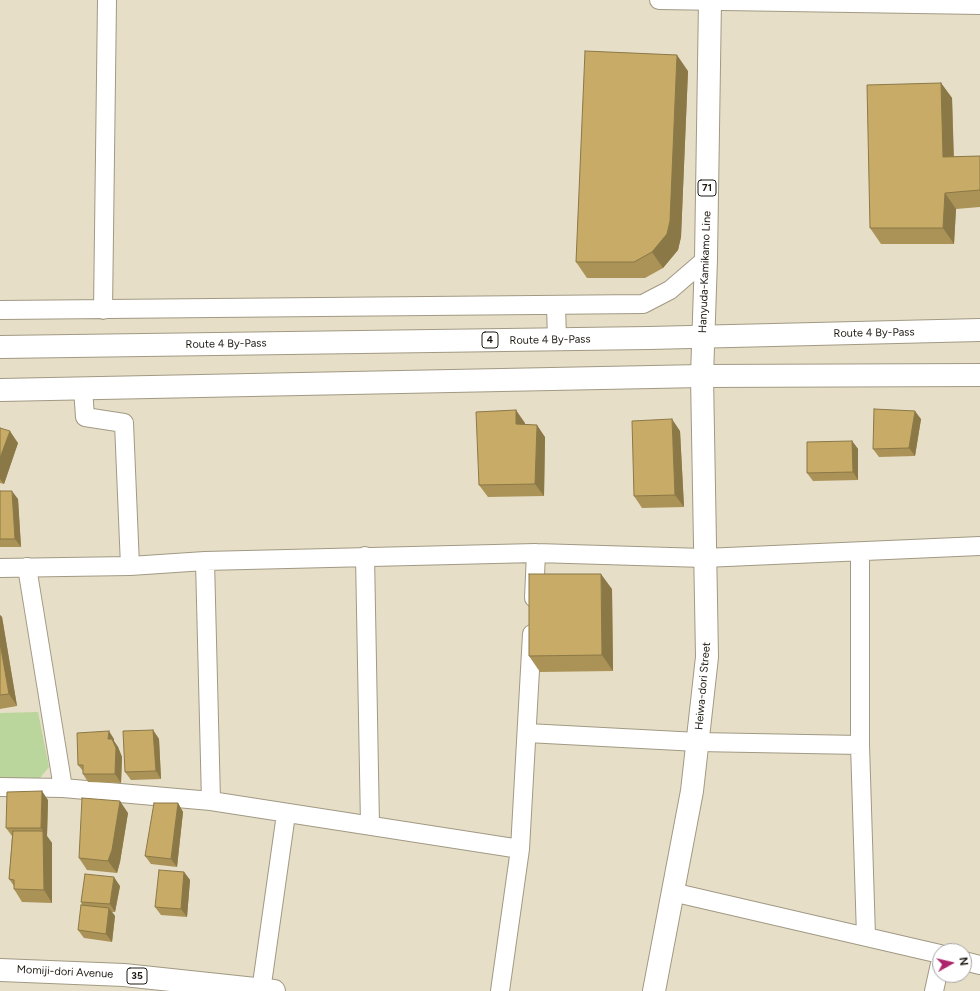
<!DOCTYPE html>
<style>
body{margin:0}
#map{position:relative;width:980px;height:991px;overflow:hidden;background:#e7dec8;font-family:Figtree,sans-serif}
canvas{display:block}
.north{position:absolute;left:932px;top:943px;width:40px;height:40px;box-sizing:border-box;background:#fff;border:1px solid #a5a3a0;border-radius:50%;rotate:82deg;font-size:11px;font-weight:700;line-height:16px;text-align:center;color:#1d1a12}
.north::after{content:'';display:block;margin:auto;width:14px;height:18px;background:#ac256a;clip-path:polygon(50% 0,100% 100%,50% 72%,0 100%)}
</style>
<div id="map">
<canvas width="980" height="991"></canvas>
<div class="north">N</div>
</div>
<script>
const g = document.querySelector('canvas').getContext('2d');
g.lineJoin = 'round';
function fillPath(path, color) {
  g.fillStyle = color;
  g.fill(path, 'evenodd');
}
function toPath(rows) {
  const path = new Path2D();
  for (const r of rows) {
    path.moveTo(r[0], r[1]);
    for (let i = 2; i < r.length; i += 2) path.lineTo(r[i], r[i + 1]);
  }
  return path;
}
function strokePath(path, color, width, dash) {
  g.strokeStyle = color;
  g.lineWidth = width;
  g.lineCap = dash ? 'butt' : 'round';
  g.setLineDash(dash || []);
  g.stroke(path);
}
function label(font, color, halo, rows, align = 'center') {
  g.font = font + ' Figtree,sans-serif';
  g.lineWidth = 3.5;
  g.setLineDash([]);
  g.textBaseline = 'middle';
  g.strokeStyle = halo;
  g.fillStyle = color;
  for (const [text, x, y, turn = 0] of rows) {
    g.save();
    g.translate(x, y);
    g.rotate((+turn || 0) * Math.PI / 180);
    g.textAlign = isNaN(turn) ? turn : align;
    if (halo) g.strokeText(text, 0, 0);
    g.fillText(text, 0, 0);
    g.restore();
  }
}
fillPath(toPath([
 [38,712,49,767,40,778,0,778,0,713]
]), '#bad69c');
const minor = toPath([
 [659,0,980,5],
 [556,305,557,339],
 [0,310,643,304,670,290,706,259],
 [103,310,107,0],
 [83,388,85,417,124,423,130,566],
 [860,552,860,745,866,936],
 [365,556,370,825],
 [205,561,211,801],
 [27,567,63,788],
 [0,568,130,566,205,561,536,553,704,558,980,546],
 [534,598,536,553],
 [527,733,698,742,860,745],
 [0,787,63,788,211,801,520,849],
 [672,892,940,954],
 [964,961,980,965],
 [261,991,286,814],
 [500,991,520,849,532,634],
 [934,991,940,964]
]);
const tertiary = toPath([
 [654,991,692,791,707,657,702,376]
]);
const primary = toPath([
 [702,376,706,259,710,0],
 [0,970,124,975,274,991]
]);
const trunk = toPath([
 [0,347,649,338,980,330],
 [0,390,702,376,980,375]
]);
strokePath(minor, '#a19983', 20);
strokePath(tertiary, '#a19983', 24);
strokePath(primary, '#a19983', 24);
strokePath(trunk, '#a19983', 24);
strokePath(minor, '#fff', 18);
strokePath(tertiary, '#fff', 22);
strokePath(primary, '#fff', 22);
strokePath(trunk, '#fff', 22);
fillPath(toPath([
 [688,71,681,237,678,250,663,268,645,278,587,278,576,262],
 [941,83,952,98,954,157,980,156,980,207,956,209,954,244,881,244,870,228],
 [921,419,915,456,879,457,873,449],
 [525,423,525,424,545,437,544,496,488,497,479,485],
 [0,428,18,443,4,484,0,483],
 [680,431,684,507,642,508,634,496],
 [852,441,858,449,858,480,813,481,807,473],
 [0,491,18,499,21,547,0,547],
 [612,589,613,671,540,672,529,656],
 [0,615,2,617,17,706,0,709],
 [153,730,159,739,161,779,131,780,125,772],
 [114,739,114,741,118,747,122,757,121,783,88,782,83,774,83,771,78,765],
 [48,800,47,836,52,843,52,903,22,902,14,889,14,886,9,879,12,836,6,828],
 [178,803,183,812,177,867,151,864,145,856],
 [128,813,120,862,117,873,87,870,79,858],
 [184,872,190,880,187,917,161,915,155,907],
 [120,886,115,912,112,912,115,916,112,942,84,938,78,930,82,905,81,902]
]), '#ab9358');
fillPath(toPath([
 [677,55,688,71,681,237,678,250,663,268,652,252],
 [941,83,952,98,954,173,943,157],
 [945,193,956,209,954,244,943,228],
 [516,410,525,423,525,436,516,424],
 [915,411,921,419,915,456,909,448],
 [672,419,680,431,684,507,675,495],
 [537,425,545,437,544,496,535,484],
 [10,431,18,443,4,484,0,479,0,458],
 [852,441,858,449,858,480,853,472],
 [12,491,18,499,21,547,15,539],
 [601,574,612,589,613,671,602,655],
 [0,615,2,617,17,706,9,694,0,643],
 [153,730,159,739,161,779,156,771],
 [109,731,114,739,114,741,118,747,122,757,121,783,115,774,108,739],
 [42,791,48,800,47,836,52,843,52,903,44,890,43,831,41,828],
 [120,801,128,813,120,862,117,873,108,861],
 [178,803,183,812,177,867,171,859],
 [184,872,190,880,187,917,181,909],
 [114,877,120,886,115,912,110,904],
 [109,908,115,916,112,942,106,934]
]), '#8b7847');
const building = toPath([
 [585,51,677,55,670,221,667,234,652,252,634,262,576,262,585,51],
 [941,83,943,157,980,156,980,190,945,193,943,228,870,228,867,85,941,83],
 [874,409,915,411,909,448,873,449,874,409],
 [516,410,516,424,537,425,535,484,479,485,476,412,516,410],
 [672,419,675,495,634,496,632,421,672,419],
 [0,428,10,431,0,458,0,428],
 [852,441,853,472,807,473,807,442,852,441],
 [0,491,12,491,15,539,0,539,0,491],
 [529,574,601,574,602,655,529,656,529,574],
 [0,643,9,694,0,695,0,643],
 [153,730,156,771,125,772,123,731,153,730],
 [109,731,108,739,112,739,116,748,115,774,83,774,83,765,78,765,77,733,109,731],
 [42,791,41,828,6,828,7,792,42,791],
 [82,798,120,801,112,850,108,861,79,858,82,798],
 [154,803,178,803,171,859,145,856,154,803],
 [13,831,43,831,44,890,14,889,14,880,9,879,13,831],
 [159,870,184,872,181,909,155,907,159,870],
 [85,874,114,877,110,904,81,902,85,874],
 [81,905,109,908,106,934,78,930,81,905]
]);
fillPath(building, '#c7ab66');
strokePath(building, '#8b7847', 1);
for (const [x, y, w] of [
 [707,188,18],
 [490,340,16],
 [137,976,20]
]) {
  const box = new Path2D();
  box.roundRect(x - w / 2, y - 8, w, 16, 3);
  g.fillStyle = '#fff';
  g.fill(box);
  strokePath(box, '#1d1a12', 1);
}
label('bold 10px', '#1d1a12', null, [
 ["71",707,188],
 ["4",490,340],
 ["35",137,976]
]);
label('11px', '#1d1a12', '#fff', [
 ["Hanyuda-Kamikamo Line",705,272,-88],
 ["Route 4 By-Pass",874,333,-1],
 ["Route 4 By-Pass",550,340,-1],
 ["Route 4 By-Pass",226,344,-1],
 ["Heiwa-dori Street",703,686,-85],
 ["Momiji-dori Avenue",65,972,3]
]);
</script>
